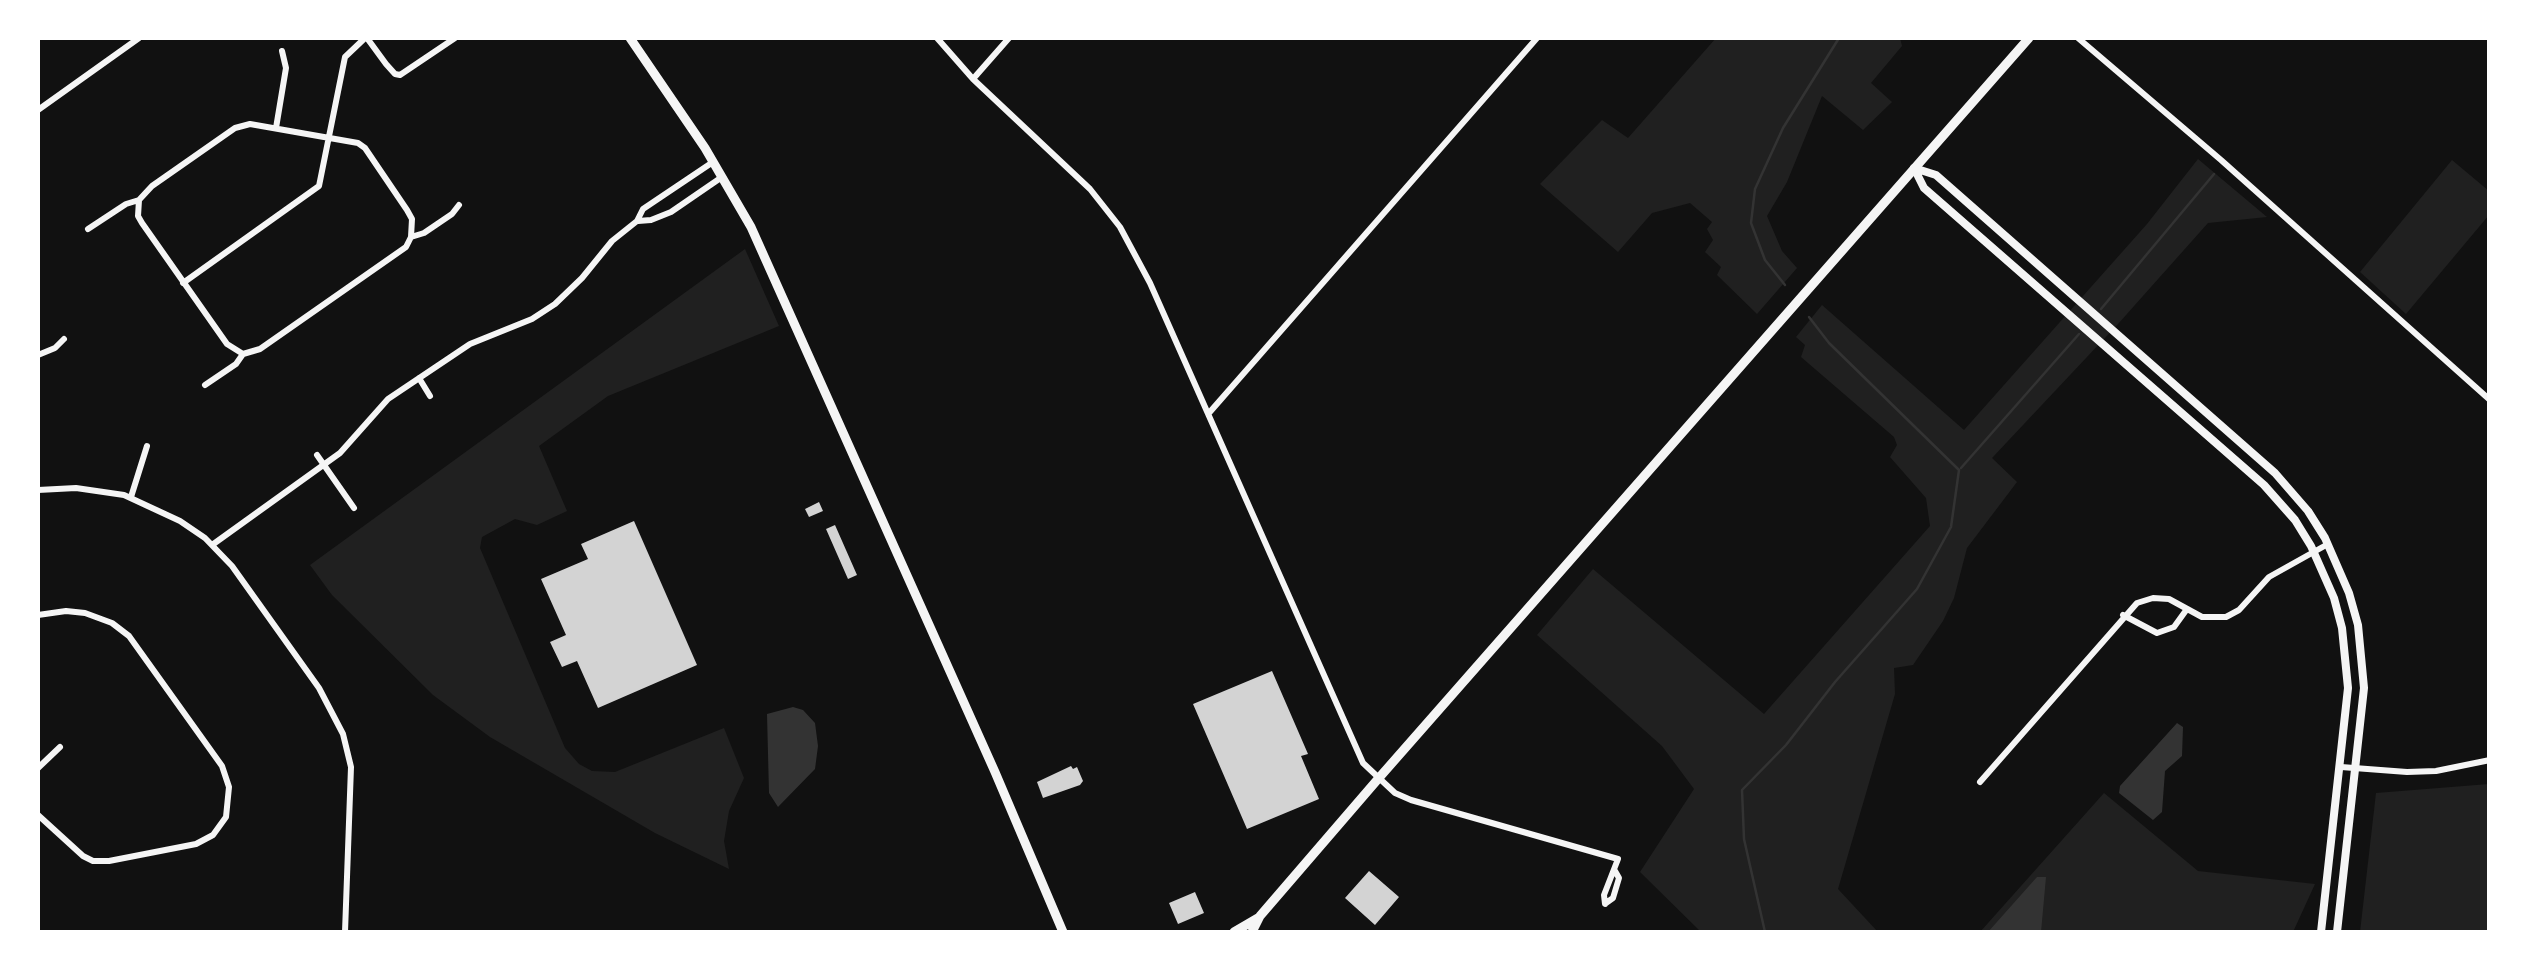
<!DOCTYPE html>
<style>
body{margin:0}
#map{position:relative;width:2527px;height:970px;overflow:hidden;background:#111;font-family:Manrope,sans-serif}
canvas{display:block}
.frame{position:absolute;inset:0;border:40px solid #fff;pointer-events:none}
</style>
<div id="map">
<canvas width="2527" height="970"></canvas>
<div class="frame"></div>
</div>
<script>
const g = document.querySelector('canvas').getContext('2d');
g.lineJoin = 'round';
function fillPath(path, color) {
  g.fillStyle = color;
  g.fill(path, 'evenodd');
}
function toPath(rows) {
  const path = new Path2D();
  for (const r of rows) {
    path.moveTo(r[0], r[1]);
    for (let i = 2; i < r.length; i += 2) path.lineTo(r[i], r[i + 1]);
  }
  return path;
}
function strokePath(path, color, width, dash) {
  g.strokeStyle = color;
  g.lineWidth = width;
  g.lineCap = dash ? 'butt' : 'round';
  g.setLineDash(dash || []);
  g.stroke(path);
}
fillPath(toPath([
 [1716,38,1900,38,1902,46,1871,83,1892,102,1863,130,1822,96,1787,182,1767,216,1782,251,1797,268,1757,314,1717,275,1721,267,1705,252,1713,240,1707,229,1712,222,1690,203,1652,213,1618,252,1540,184,1602,120,1628,138],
 [2198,159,2267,217,2208,223,2118,324,1992,458,2017,482,1967,548,1954,598,1943,621,1913,665,1894,668,1895,694,1838,889,1878,932,1701,932,1640,872,1694,789,1662,746,1537,635,1593,569,1764,714,1930,526,1926,498,1890,457,1897,445,1894,437,1801,357,1805,345,1796,337,1822,305,1964,430,2147,224],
 [2452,160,2489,191,2489,215,2406,314,2360,272],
 [745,249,779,326,608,396,539,446,567,511,537,525,515,519,482,537,480,548,565,748,579,764,592,771,615,772,724,728,744,778,729,811,724,841,729,869,655,833,490,737,433,695,332,595,310,565],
 [2489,784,2489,932,2360,932,2376,793],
 [2104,793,2198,871,2315,884,2293,932,1980,932]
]), '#202020');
fillPath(toPath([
 [793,707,803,710,815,723,818,746,815,769,778,807,769,793,767,714],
 [2177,723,2183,727,2182,756,2165,771,2162,812,2153,820,2119,793,2120,786],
 [2037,877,2046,877,2041,932,1988,932]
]), '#333');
strokePath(toPath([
 [1785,285,1765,260,1751,223,1755,189,1783,128,1839,38],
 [2101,309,2214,174],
 [1961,468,2079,334],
 [1765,932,1744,839,1742,790,1786,745,1835,682,1917,589,1951,527,1959,470,1829,343,1809,317]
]), '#333', 2.5);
fillPath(toPath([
 [819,502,823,511,809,517,805,509],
 [634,521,697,665,598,708,577,661,562,667,550,642,566,635,541,579,588,559,581,544],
 [835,525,857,575,848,579,826,529],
 [1272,671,1308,754,1301,756,1319,799,1247,829,1193,704],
 [1071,766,1073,769,1077,767,1083,781,1080,785,1043,798,1037,782],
 [1369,871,1399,897,1375,925,1345,898],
 [1195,892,1204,913,1178,924,1169,903]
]), '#d3d3d3');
strokePath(toPath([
 [367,38,386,64,395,74,400,75,455,38],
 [937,38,973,79,1090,189,1120,227,1150,283,1363,763,1395,793,1411,800,1618,859,1604,895,1605,904],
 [2078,38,2221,160,2490,400],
 [973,79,1009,38],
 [38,110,139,38],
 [276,128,286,68,282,51],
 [139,200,138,216,142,223,227,344,243,354],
 [638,221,651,220,671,212,722,177],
 [88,229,126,204,139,200,152,186,235,128,250,124,358,143,365,148,407,210,412,219,411,237],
 [183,283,319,186,345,57,365,38],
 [38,355,55,348,64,339],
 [419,378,430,396],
 [205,385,236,364,243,354,260,349,406,247,411,237,424,233,452,214,459,205],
 [1209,413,1537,38],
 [317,455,354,508],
 [38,490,76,488,124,495,180,521,205,538,232,566,319,688,343,734,351,767,345,932],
 [131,497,147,446],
 [212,545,340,453,388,399,470,344,532,319,555,304,582,278,612,241,637,221,643,209,713,162],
 [38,615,66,611,85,613,112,623,129,636,222,766,229,787,226,817,213,835,196,844,109,861,93,861,83,856,38,815],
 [2123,615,2157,633,2174,627,2187,609],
 [2341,767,2407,772,2436,771,2490,760],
 [38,768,60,747],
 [1980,782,2137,603,2153,598,2169,599,2202,617,2226,617,2239,610,2269,577,2328,544],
 [1606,903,1613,898,1619,878,1615,871]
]), '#f5f5f5', 6);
strokePath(toPath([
 [1914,168,1936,175,2275,473,2308,511,2325,538,2349,593,2358,625,2364,688,2337,932],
 [1914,168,1924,188,2264,485,2295,520,2311,546,2334,598,2342,628,2348,688,2321,932]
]), '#f5f5f5', 8);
strokePath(toPath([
 [630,38,705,148,751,227,995,772,1063,932]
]), '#f5f5f5', 9);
strokePath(toPath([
 [1234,932,1258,918],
 [1252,932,1260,916,1378,779,2029,38]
]), '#f5f5f5', 9);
</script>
